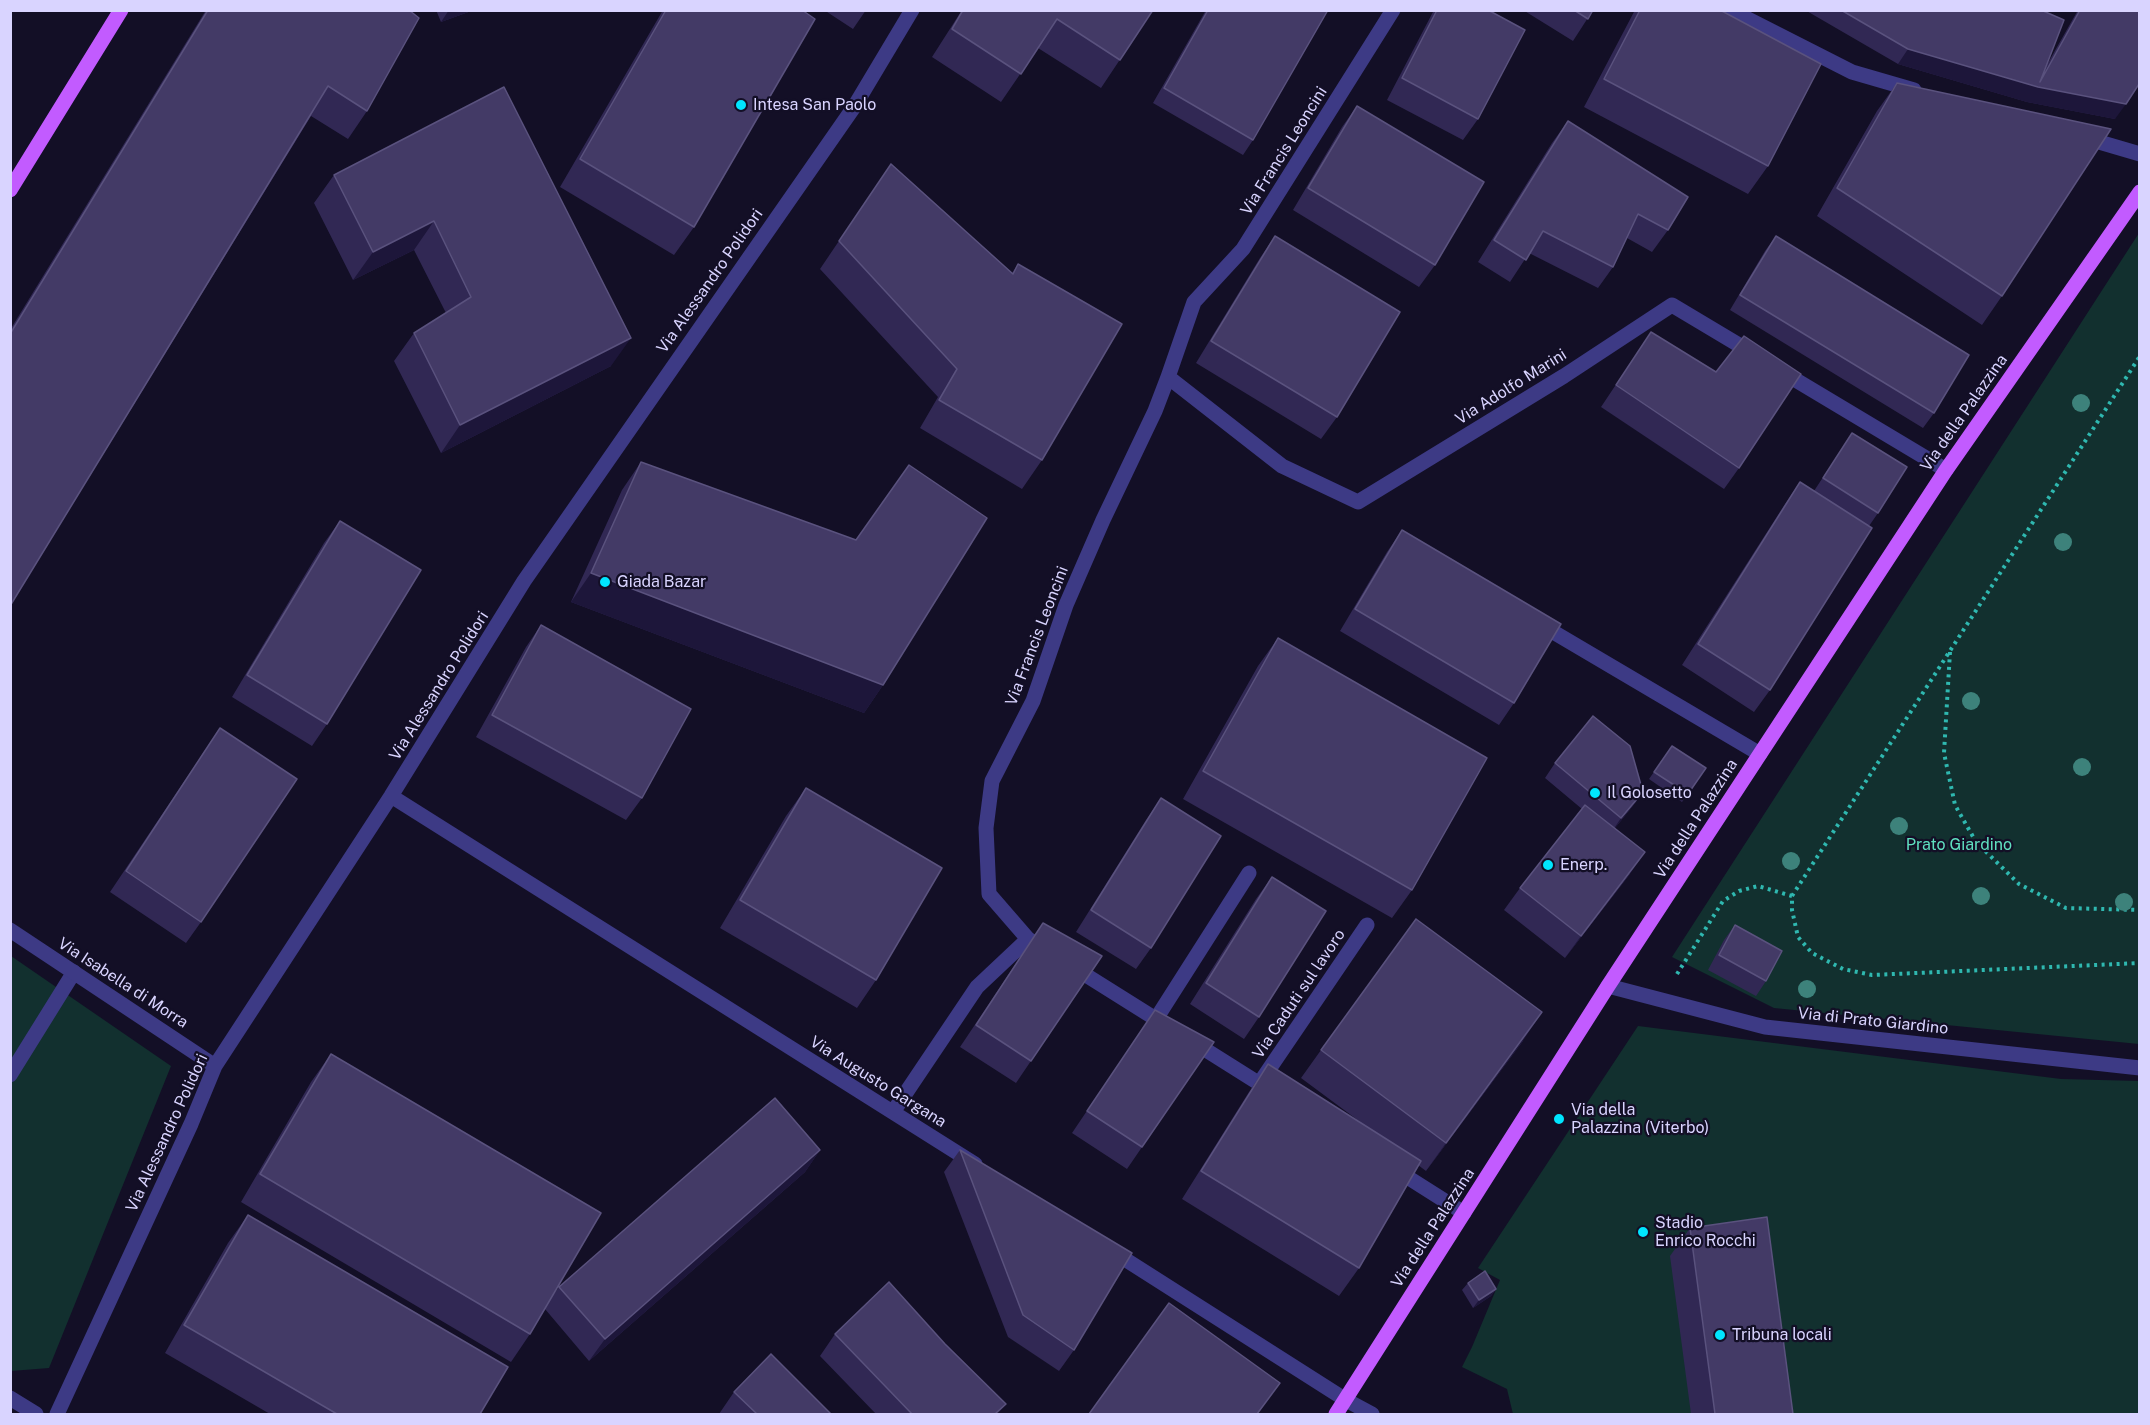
<!DOCTYPE html>
<style>
body{margin:0}
#map{position:relative;width:2150px;height:1425px;overflow:hidden;background:#130f26;font-family:"Public Sans",sans-serif}
canvas{display:block}
.frame{position:absolute;inset:0;border:12px solid #d9d4ff;pointer-events:none}
</style>
<div id="map">
<canvas width="2150" height="1425"></canvas>
<div class="frame"></div>
</div>
<script>
const g = document.querySelector('canvas').getContext('2d');
g.lineJoin = 'round';
function fillPath(path, color) {
  g.fillStyle = color;
  g.fill(path, 'evenodd');
}
function toPath(rows) {
  const path = new Path2D();
  for (const r of rows) {
    path.moveTo(r[0], r[1]);
    for (let i = 2; i < r.length; i += 2) path.lineTo(r[i], r[i + 1]);
  }
  return path;
}
function strokePath(path, color, width, dash) {
  g.strokeStyle = color;
  g.lineWidth = width;
  g.lineCap = dash ? 'butt' : 'round';
  g.setLineDash(dash || []);
  g.stroke(path);
}
function label(font, color, halo, rows, align = 'center') {
  g.font = font + ' "Public Sans",sans-serif';
  g.lineWidth = 4.5;
  g.setLineDash([]);
  g.textBaseline = 'middle';
  g.strokeStyle = halo;
  g.fillStyle = color;
  for (const [text, x, y, turn = 0] of rows) {
    g.save();
    g.translate(x, y);
    g.rotate((+turn || 0) * Math.PI / 180);
    g.textAlign = isNaN(turn) ? turn : align;
    if (halo) g.strokeText(text, 0, 0);
    g.fillText(text, 0, 0);
    g.restore();
  }
}
fillPath(toPath([
 [2139,233,2139,1044,1774,1008,1672,957],
 [11,956,171,1066,49,1368,11,1371],
 [1638,1026,2061,1079,2139,1081,2139,1414,1513,1414,1507,1389,1462,1367,1472,1347,1500,1280,1478,1268]
]), '#12302f');
strokePath(toPath([
 [1950,652,1944,753,1955,805,1976,842,2019,884,2066,908,2140,910],
 [1792,896,2140,356],
 [1677,974,1723,901,1739,891,1758,886,1792,896,1792,910,1798,937,1812,953,1843,969,1872,975,2140,963]
]), '#2fb8b0', 4, [3, 4.5]);
strokePath(toPath([
 [10,1075,74,972]
]), '#3d3a85', 15);
strokePath(toPath([
 [1393,10,1243,249,1194,302,1168,377,1282,466,1358,502,1564,376,1672,305,1754,354],
 [1730,10,1852,72,1914,90],
 [2082,137,2140,154],
 [1779,370,1946,470],
 [1538,623,1760,754],
 [391,796,975,1164],
 [10,930,215,1066],
 [1028,939,989,894,986,828,992,781,1033,701,1066,605,1103,520,1155,411,1168,377],
 [1073,967,1167,1026],
 [1608,986,1765,1027,2140,1068],
 [1156,1019,1249,873],
 [1190,1040,1271,1091],
 [1261,1081,1367,925],
 [893,1112,977,987,1028,939,1048,951],
 [1393,1168,1464,1213],
 [1112,1251,1346,1400,1372,1414],
 [10,1398,36,1414],
 [57,1414,191,1124,215,1066,391,796,524,581,854,107,912,10]
]), '#3d3a85', 15);
strokePath(toPath([
 [10,190,121,10],
 [1336,1414,1608,986,1946,470,2140,192]
]), '#c25bff', 15);
g.fillStyle = '#3d827b';
for (const [x, y] of [
 [2081,403],
 [2063,542],
 [1971,701],
 [2082,767],
 [1899,826],
 [1791,861],
 [1981,896],
 [2124,902],
 [1807,989]
]) {
  g.beginPath();
  g.arc(x, y, 9, 0, 2 * Math.PI);
  g.fill();
}
fillPath(toPath([
 [206,10,409,10,367,111,348,139,311,116,10,606,10,330],
 [436,10,474,10,441,22],
 [663,10,802,10,694,227,674,255,560,187],
 [824,10,866,10,853,29],
 [962,10,1153,10,1101,88,1038,48,1001,102,932,57],
 [1206,10,1328,10,1253,140,1243,155,1153,103],
 [1434,10,1488,10,1478,119,1463,140,1387,100],
 [1523,10,1593,10,1573,41],
 [1635,10,1720,10,1768,166,1748,194,1584,107],
 [1805,10,2041,10,2044,70,2078,10,2139,10,2115,119,2027,102,1898,64],
 [1897,83,2002,296,1982,325,1817,216,1877,111],
 [504,87,611,366,441,453,394,361,414,333,446,313,414,250,353,280,314,203,334,175],
 [1357,106,1435,265,1419,287,1293,210,1342,127],
 [1568,121,1668,230,1652,252,1627,238,1613,267,1598,288,1529,253,1510,282,1478,262,1552,143],
 [891,164,1012,273,1018,264,1042,460,1022,489,920,428,938,397,820,269],
 [1275,236,1337,417,1321,439,1196,363,1260,258],
 [1776,236,1934,413,1923,428,1730,310,1765,251],
 [1651,332,1739,468,1724,489,1601,407],
 [1852,433,1878,513,1869,526,1770,690,1754,712,1682,665,1785,504,1800,482,1814,491],
 [641,462,883,685,864,713,571,602,622,490],
 [340,521,327,724,312,746,232,697,324,543],
 [1402,530,1514,703,1499,725,1340,631,1387,552],
 [541,625,642,798,626,820,476,737,526,647],
 [1278,638,1412,890,1392,918,1183,799,1258,666],
 [220,728,201,922,186,943,110,892],
 [1672,746,1706,768,1682,802,1649,779],
 [1555,763,1643,792,1632,807,1615,828,1630,874,1565,958,1504,910,1520,888,1582,809,1545,778],
 [806,788,876,980,857,1008,720,928,786,816],
 [1161,798,1151,948,1136,969,1076,932,1146,820],
 [1272,877,1259,1017,1244,1039,1190,1004,1256,899],
 [1043,923,1102,956,1016,1083,960,1047],
 [1735,925,1766,981,1756,996,1708,970,1724,940],
 [1155,1010,1214,1042,1127,1169,1072,1133],
 [1523,1041,1426,1171,1418,1165,1359,1268,1339,1296,1182,1199,1249,1092,1268,1064,1363,1124,1301,1078,1321,1050],
 [331,1054,553,1295,559,1287,820,1150,805,1172,589,1361,545,1309,530,1334,511,1362,241,1202,311,1082],
 [960,1150,1074,1350,1059,1371,1008,1337,944,1172],
 [248,1215,480,1414,270,1414,165,1353,228,1243],
 [1690,1228,1793,1414,1691,1414,1670,1256],
 [1468,1283,1496,1289,1491,1296,1473,1308,1462,1290],
 [835,1334,998,1414,876,1414,820,1356],
 [734,1392,831,1414,719,1414]
]), '#312854');
fillPath(toPath([
 [449,10,474,10,441,22],
 [1908,49,2126,104,2115,119,2027,102,1898,64],
 [434,221,414,250,353,280,373,252],
 [631,338,611,366,441,453,460,425],
 [591,573,883,685,864,713,571,602],
 [1643,792,1632,807,1611,833,1621,818],
 [1645,852,1630,874,1565,958,1581,936],
 [1542,1012,1523,1041,1426,1171,1446,1143],
 [820,1150,805,1172,589,1361,605,1339],
 [1496,1289,1491,1296,1473,1308,1479,1300],
 [1006,1404,998,1414,995,1414]
]), '#1d163a');
const building = toPath([
 [208,10,409,10,419,18,367,111,328,86,10,606,10,334,208,10],
 [666,10,802,10,815,19,694,227,580,159,666,10],
 [963,10,1153,10,1120,60,1057,19,1021,74,952,29,963,10],
 [1208,10,1328,10,1253,140,1164,88,1208,10],
 [1437,10,1488,10,1525,30,1478,119,1402,78,1437,10],
 [1574,10,1593,10,1588,19,1574,10],
 [1640,10,1720,10,1821,64,1768,166,1604,79,1640,10],
 [1841,10,2041,10,2064,20,2040,82,2080,10,2139,10,2139,84,2126,104,2038,87,1908,49,1841,10],
 [1897,83,2111,129,2002,296,1837,188,1897,83],
 [504,87,631,338,460,425,414,333,471,297,434,221,373,252,334,175,504,87],
 [1357,106,1484,182,1435,265,1308,188,1357,106],
 [1568,121,1688,197,1668,230,1638,214,1613,267,1543,231,1526,260,1494,240,1568,121],
 [891,164,1013,274,1018,264,1122,324,1042,460,939,400,957,369,839,241,891,164],
 [1275,236,1400,312,1337,417,1211,341,1275,236],
 [1776,236,1969,355,1934,413,1740,295,1776,236],
 [1651,332,1716,372,1744,336,1801,374,1739,468,1616,385,1651,332],
 [1852,433,1907,467,1878,513,1823,478,1852,433],
 [641,462,856,540,909,465,987,518,883,685,591,573,641,462],
 [1800,482,1872,528,1770,690,1698,644,1800,482],
 [340,521,421,570,327,724,247,675,340,521],
 [1402,530,1561,624,1514,703,1355,609,1402,530],
 [541,625,691,709,642,798,492,715,541,625],
 [1278,638,1487,758,1412,890,1203,771,1278,638],
 [1593,716,1630,746,1643,792,1621,818,1555,763,1593,716],
 [220,728,297,779,201,922,126,871,220,728],
 [1672,746,1706,768,1688,794,1654,772,1672,746],
 [806,788,942,868,876,980,740,900,806,788],
 [1161,798,1221,836,1151,948,1091,910,1161,798],
 [1585,805,1645,852,1581,936,1520,888,1585,805],
 [1272,877,1326,911,1259,1017,1206,983,1272,877],
 [1416,919,1542,1012,1446,1143,1321,1050,1416,919],
 [1043,923,1102,956,1031,1061,976,1025,1043,923],
 [1735,925,1782,951,1766,981,1719,955,1735,925],
 [1155,1010,1214,1042,1142,1147,1087,1111,1155,1010],
 [331,1054,601,1213,530,1334,260,1174,331,1054],
 [1268,1064,1421,1161,1359,1268,1201,1171,1268,1064],
 [775,1098,820,1150,605,1339,559,1287,775,1098],
 [960,1150,1132,1253,1074,1350,1023,1315,960,1150],
 [248,1215,508,1367,480,1414,337,1414,184,1325,248,1215],
 [1767,1217,1793,1414,1715,1414,1690,1228,1767,1217],
 [1485,1271,1496,1289,1479,1300,1468,1283,1485,1271],
 [889,1282,945,1344,1006,1404,995,1414,912,1414,835,1334,889,1282],
 [1169,1303,1280,1383,1257,1414,1089,1414,1169,1303],
 [771,1354,831,1414,757,1414,734,1392,771,1354]
]);
fillPath(building, '#433a66');
strokePath(building, '#5a527e', 1.5);
for (const [x, y, r, color] of [
 [741,105,6,"#00e5ff"],
 [605,582,6,"#00e5ff"],
 [1595,793,6,"#00e5ff"],
 [1548,865,6,"#00e5ff"],
 [1559,1119,6,"#00e5ff"],
 [1643,1232,6,"#00e5ff"],
 [1720,1335,6,"#00e5ff"]
]) {
  const dot = new Path2D();
  dot.arc(x, y, r, 0, 2 * Math.PI);
  g.fillStyle = color;
  g.fill(dot);
  strokePath(dot, '#130f26', 2);
}
label('16px', '#d9d4ff', '#130f26', [
 ["Intesa San Paolo",753,105],
 ["Giada Bazar",617,582],
 ["Il Golosetto",1607,793],
 ["Enerp.",1560,865],
 ["Via della",1571,1110],
 ["Palazzina (Viterbo)",1571,1128],
 ["Stadio",1655,1223],
 ["Enrico Rocchi",1655,1241],
 ["Tribuna locali",1732,1335]
], 'left');
label('16px', '#d9d4ff', '#130f26', [
 ["Via Francis Leoncini",1284,151,-58],
 ["Via Alessandro Polidori",710,281,-55],
 ["Via Adolfo Marini",1511,387,-32],
 ["Via della Palazzina",1964,413,-55],
 ["Via Francis Leoncini",1037,636,-69],
 ["Via Alessandro Polidori",439,686,-58],
 ["Via della Palazzina",1696,819,-57],
 ["Via Isabella di Morra",123,983,33],
 ["Via Caduti sul lavoro",1299,994,-56],
 ["Via di Prato Giardino",1873,1021,6],
 ["Via Augusto Gargana",878,1082,32],
 ["Via Alessandro Polidori",167,1133,-65],
 ["Via della Palazzina",1433,1228,-57]
]);
label('16px', '#5fe0c0', '#130f26', [
 ["Prato Giardino",1959,845]
]);
</script>
